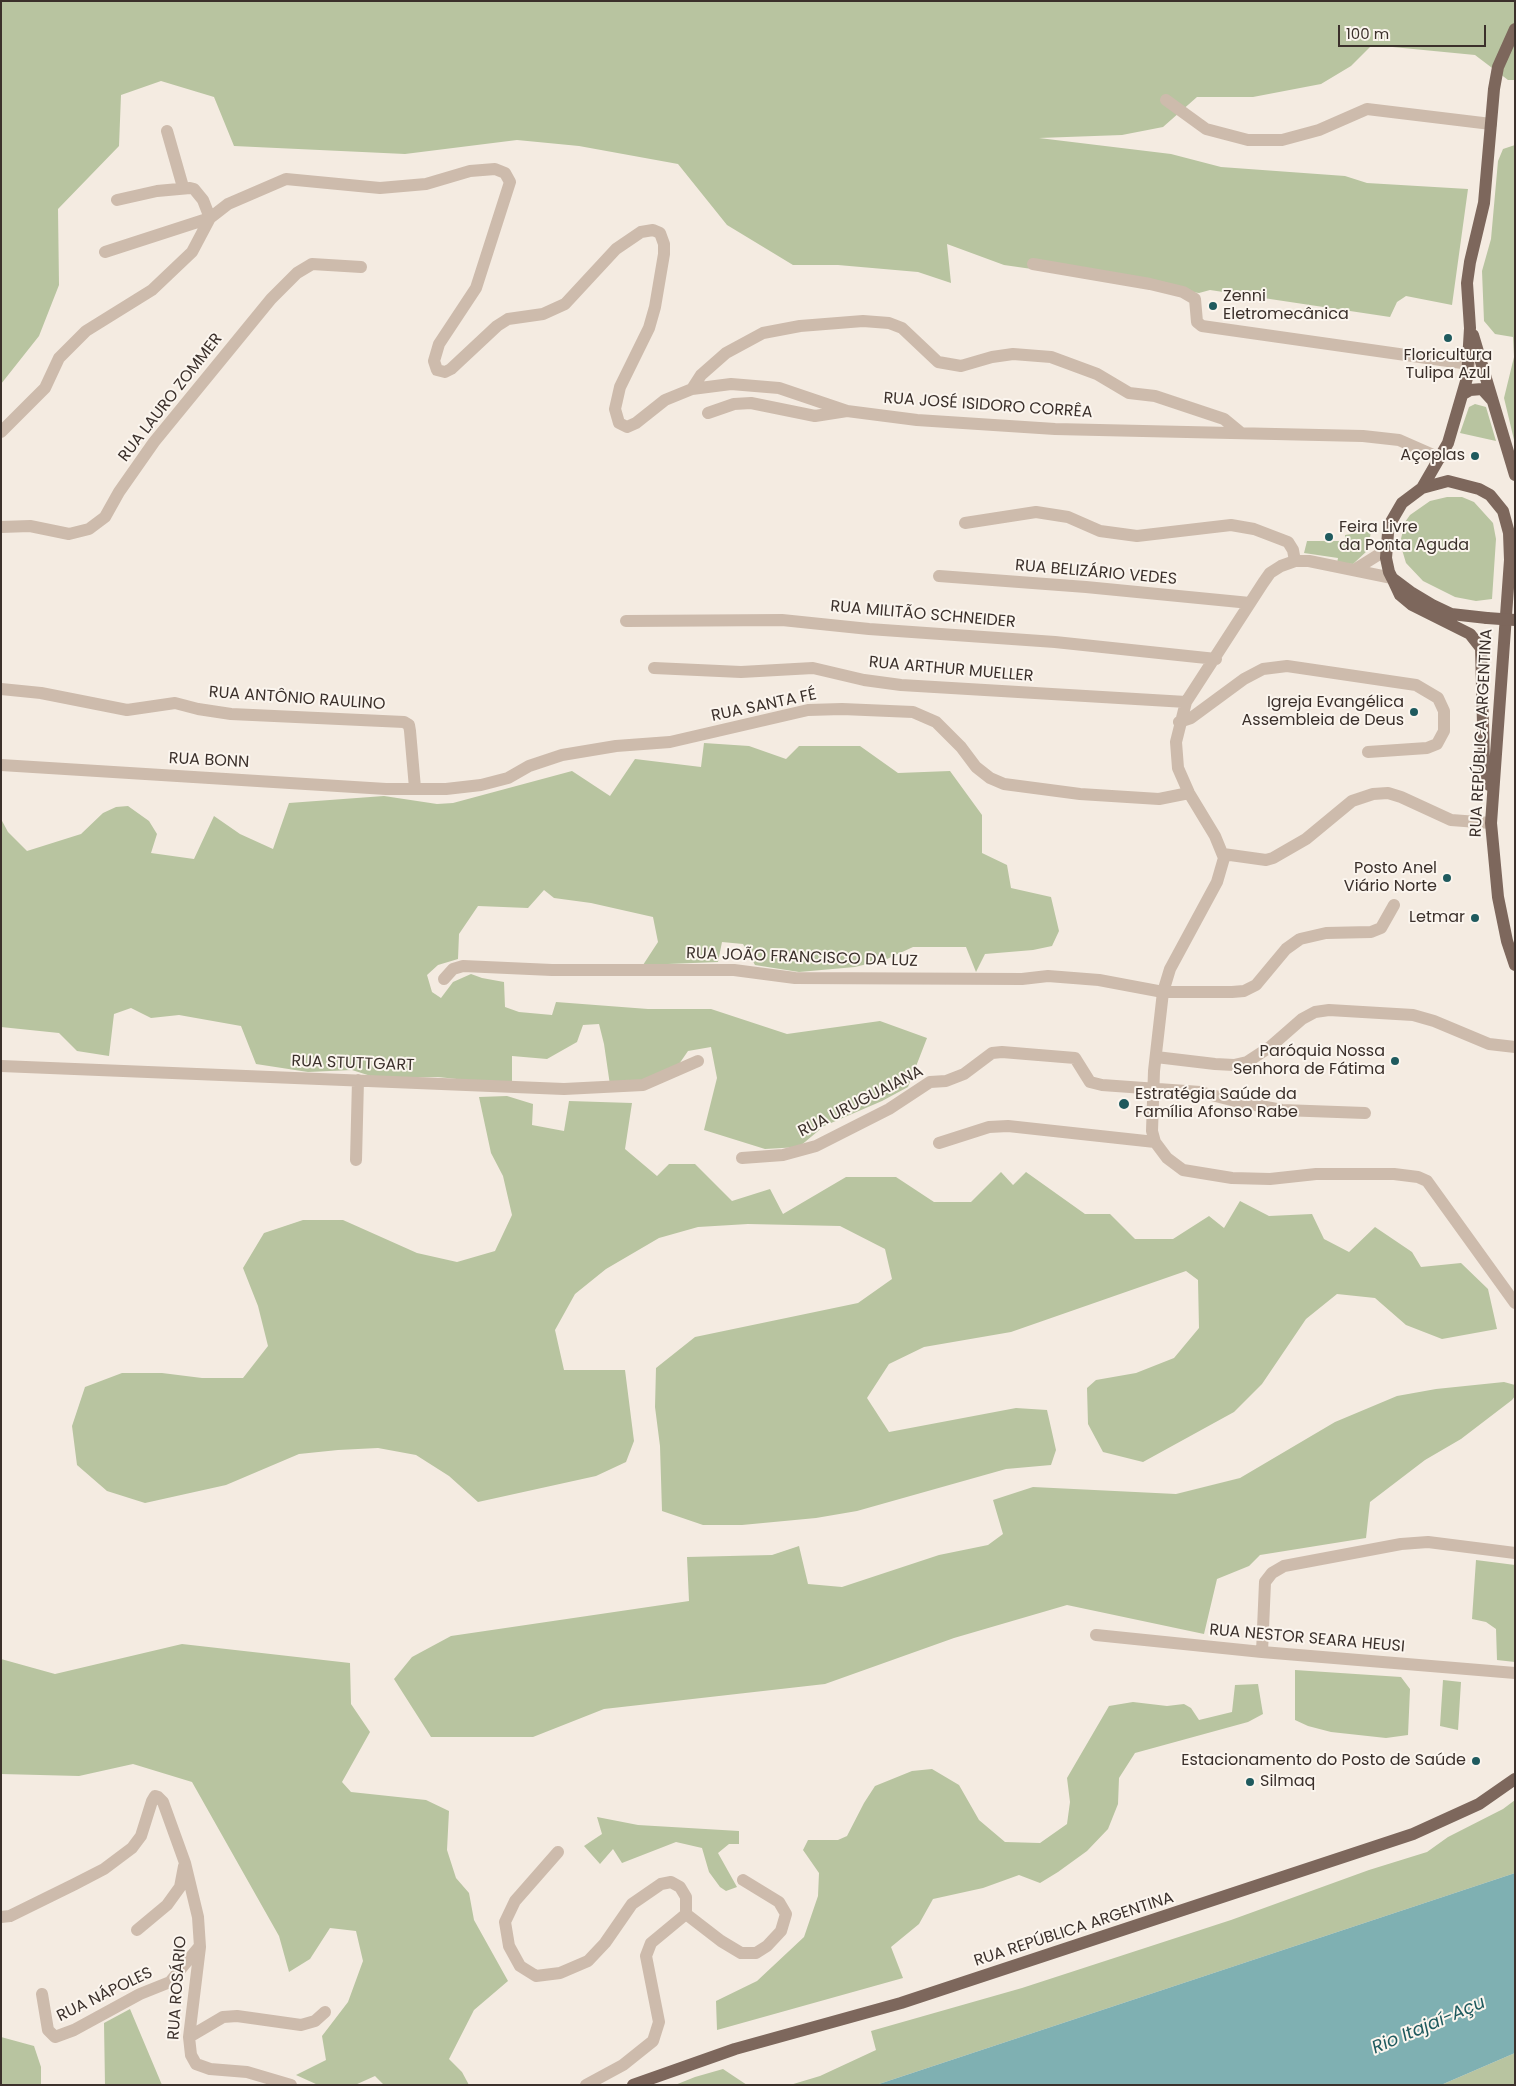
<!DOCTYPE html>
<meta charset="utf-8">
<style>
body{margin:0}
#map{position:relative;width:1516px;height:2086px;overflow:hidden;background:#f4ebe1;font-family:Poppins,sans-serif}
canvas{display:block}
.frame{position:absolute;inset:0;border:2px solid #3b302b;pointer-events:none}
.scale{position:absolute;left:1338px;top:25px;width:148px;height:22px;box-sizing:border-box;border:2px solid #3b302b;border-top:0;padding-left:6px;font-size:15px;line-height:18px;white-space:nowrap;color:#3b302b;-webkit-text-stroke:4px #fbf5ee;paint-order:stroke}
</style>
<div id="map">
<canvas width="1516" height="2086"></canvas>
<div class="frame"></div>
<div class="scale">100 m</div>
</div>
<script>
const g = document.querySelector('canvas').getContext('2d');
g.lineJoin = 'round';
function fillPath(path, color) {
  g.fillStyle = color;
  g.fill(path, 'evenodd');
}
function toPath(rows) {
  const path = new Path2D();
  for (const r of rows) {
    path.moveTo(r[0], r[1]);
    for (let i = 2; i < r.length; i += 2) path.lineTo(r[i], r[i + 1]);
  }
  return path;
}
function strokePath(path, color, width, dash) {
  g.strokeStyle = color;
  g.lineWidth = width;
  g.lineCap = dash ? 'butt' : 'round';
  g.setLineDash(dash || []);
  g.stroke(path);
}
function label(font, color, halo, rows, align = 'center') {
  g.font = font + ' Poppins,sans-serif';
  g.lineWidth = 4;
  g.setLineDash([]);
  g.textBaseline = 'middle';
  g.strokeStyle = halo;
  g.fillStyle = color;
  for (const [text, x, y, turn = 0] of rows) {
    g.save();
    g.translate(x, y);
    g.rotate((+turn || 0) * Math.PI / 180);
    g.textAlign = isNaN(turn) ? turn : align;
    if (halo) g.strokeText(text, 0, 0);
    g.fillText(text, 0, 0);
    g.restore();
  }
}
fillPath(toPath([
 [1,1,1515,1,1515,80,1508,80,1475,55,1372,45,1351,66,1321,84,1253,97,1197,97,1163,127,1122,135,1039,138,1171,154,1221,167,1345,176,1367,183,1468,189,1452,305,1406,296,1397,302,1390,317,1210,290,1199,293,1004,265,947,244,951,283,918,272,838,265,793,265,727,225,678,164,579,146,517,140,405,154,234,146,214,97,161,81,121,95,119,146,58,209,59,285,39,336,1,384],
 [1515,145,1515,444,1504,398,1514,357,1513,337,1495,334,1484,321,1482,271,1491,239,1498,161,1503,149],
 [1475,404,1486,407,1496,441,1460,433,1469,407],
 [1447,497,1462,497,1474,502,1493,523,1496,539,1492,599,1476,601,1455,597,1423,581,1406,563,1400,543,1405,522,1410,515,1430,501],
 [1371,531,1368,550,1353,564,1337,563,1338,558,1304,553,1307,541,1345,541,1345,535],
 [704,743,749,746,786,759,799,746,860,746,898,773,950,771,982,815,982,853,1007,865,1011,888,1051,897,1059,931,1052,946,1033,950,985,954,976,972,966,947,913,947,887,959,855,967,799,972,755,965,743,944,722,942,718,962,643,965,658,942,653,917,591,903,554,898,544,890,528,908,478,906,459,934,458,959,438,965,427,975,432,992,441,998,453,982,471,974,482,978,504,982,505,1007,519,1012,552,1015,556,1002,648,1009,711,1009,787,1034,880,1021,927,1038,908,1087,882,1101,824,1126,799,1147,765,1149,704,1130,717,1078,711,1047,688,1051,677,1067,643,1082,610,1085,604,1044,599,1024,583,1025,577,1042,547,1059,512,1056,512,1081,484,1082,438,1077,377,1078,352,1070,308,1072,256,1064,241,1026,179,1015,151,1018,131,1008,114,1014,109,1056,77,1051,59,1033,1,1027,1,819,8,832,27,851,81,834,103,813,116,807,128,806,149,821,157,834,151,853,194,859,214,816,240,834,273,849,289,803,384,796,437,804,453,803,572,771,610,796,635,759,701,767],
 [507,1096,533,1104,532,1125,564,1131,569,1101,632,1103,625,1149,657,1176,669,1164,695,1164,732,1201,770,1189,783,1214,846,1177,896,1177,934,1202,971,1202,1001,1172,1013,1185,1026,1172,1085,1214,1110,1214,1135,1239,1173,1239,1209,1216,1224,1228,1240,1201,1269,1216,1312,1214,1324,1239,1349,1252,1375,1227,1412,1252,1421,1267,1461,1263,1488,1289,1497,1329,1442,1339,1406,1325,1375,1298,1337,1294,1306,1319,1262,1384,1234,1412,1143,1462,1103,1452,1088,1424,1087,1388,1096,1380,1136,1373,1174,1358,1199,1328,1198,1280,1186,1271,1011,1332,924,1347,889,1364,867,1398,889,1432,1016,1408,1047,1410,1056,1450,1051,1465,1006,1469,857,1511,816,1518,742,1525,703,1525,662,1511,660,1446,655,1407,656,1368,695,1337,858,1303,892,1279,885,1249,840,1226,748,1224,698,1227,659,1238,606,1269,575,1294,555,1330,564,1370,625,1370,634,1441,626,1462,596,1476,478,1502,449,1476,416,1455,378,1448,338,1450,299,1454,226,1485,145,1503,107,1491,77,1465,72,1426,85,1387,122,1373,162,1373,202,1378,243,1378,268,1346,258,1306,243,1268,264,1233,303,1220,343,1220,417,1253,457,1262,495,1251,512,1215,503,1176,491,1153,479,1097],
 [1504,1382,1515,1385,1515,1396,1512,1400,1461,1439,1425,1460,1370,1502,1366,1538,1260,1555,1249,1566,1217,1579,1204,1634,1067,1605,954,1638,825,1684,604,1709,533,1737,431,1737,394,1679,412,1657,451,1636,689,1601,687,1557,772,1555,799,1546,808,1584,842,1587,939,1555,988,1545,1003,1534,993,1500,1033,1487,1176,1494,1240,1478,1335,1422,1397,1396,1436,1389],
 [1476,1560,1515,1565,1515,1662,1497,1660,1496,1629,1486,1622,1472,1619],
 [182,1644,350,1663,351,1704,370,1732,342,1782,351,1792,426,1800,449,1811,447,1850,456,1878,469,1893,474,1920,508,1981,474,2010,449,2059,462,2072,469,2085,384,2085,375,2076,355,2085,318,2085,296,2075,326,2060,322,2036,348,2002,363,1961,356,1931,330,1928,310,1959,289,1972,279,1936,192,1782,133,1764,79,1776,1,1774,1,1659,55,1674],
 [1295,1670,1401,1677,1410,1689,1408,1735,1386,1738,1331,1732,1308,1726,1295,1720],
 [1443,1680,1461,1682,1458,1730,1440,1726],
 [1258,1684,1263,1714,1248,1722,1135,1753,1119,1778,1118,1804,1108,1829,1087,1851,1058,1872,1040,1883,1019,1875,983,1888,933,1899,919,1924,891,1947,903,1978,717,2030,716,2001,757,1981,804,1937,818,1896,819,1873,803,1850,808,1840,838,1840,847,1836,864,1803,875,1786,912,1771,932,1769,959,1785,979,1820,1005,1842,1040,1843,1067,1824,1070,1802,1067,1778,1109,1706,1133,1702,1167,1706,1184,1704,1191,1708,1199,1720,1232,1712,1235,1685],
 [1515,1800,1515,1873,876,2085,790,2085,820,2076,876,2050,871,2031,1022,1988,1231,1920,1369,1870,1427,1852,1448,1837,1503,1809],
 [597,1817,638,1825,739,1831,739,1844,729,1844,718,1853,737,1887,726,1891,720,1887,709,1872,702,1848,676,1842,622,1863,613,1849,600,1864,584,1846,602,1834],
 [130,2009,162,2085,105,2085,104,2023],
 [1,2037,34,2046,41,2067,41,2085,1,2085],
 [1515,2053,1515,2085,1441,2085],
 [723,2069,747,2085,675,2085,695,2077]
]), '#b8c4a0');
fillPath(toPath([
 [1515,1873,1515,2053,1441,2085,876,2085]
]), '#7fb0b2');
strokePath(toPath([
 [1166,100,1206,129,1248,140,1282,140,1319,130,1367,109,1491,124],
 [167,131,183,187],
 [117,200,157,191,190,188,194,189,203,200,210,218],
 [105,252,210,218],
 [1033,264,1150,284,1183,292,1195,299,1197,322,1202,326,1469,364],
 [692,389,701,375,726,353,763,333,800,326,863,321,889,323,902,328,938,362,961,366,992,357,1013,354,1051,357,1097,374,1129,393,1155,396,1224,419,1241,433],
 [708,413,734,404,751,403,815,416,847,411],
 [1,432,45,388,59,358,86,331,152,290,192,252,210,218,228,204,286,179,380,188,426,184,470,171,495,169,505,173,510,182,476,288,439,344,434,361,437,370,445,372,451,369,497,326,508,319,543,314,565,304,616,249,641,232,653,230,660,233,664,244,664,254,655,307,649,328,620,387,615,409,619,423,627,427,636,423,665,400,692,389,731,384,779,388,847,411,917,420,1055,429,1363,436,1399,440,1440,458],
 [965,523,1036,512,1068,517,1100,531,1137,536,1231,525,1254,529,1288,542,1293,550,1295,561],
 [1,527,30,526,69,534,89,529,105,517,119,492,154,442,271,299,297,273,312,264,361,267],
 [1354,570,1386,550],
 [939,576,1086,587,1250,603],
 [1392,578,1309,561,1295,561,1281,566,1270,573,1263,583,1186,702,1176,742,1178,768,1189,793,1215,836,1224,858,1217,882,1170,969,1163,992,1154,1071,1152,1131,1155,1142,1167,1158,1183,1170,1232,1178,1270,1179,1316,1174,1394,1174,1418,1177,1427,1181,1515,1303],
 [626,621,782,620,869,629,1055,642,1216,659],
 [654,668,741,672,813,668,864,680,901,685,1186,702],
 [1,689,41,693,127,710,175,703,198,709,231,714,404,722,409,725,410,731,415,788],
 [1179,722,1191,718,1244,679,1263,669,1287,666,1416,685,1438,698,1444,711,1444,731,1437,744,1427,748,1368,752],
 [1,765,386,789,446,789,481,785,508,778,529,766,562,755,616,746,670,742,808,710,842,709,913,712,936,722,961,747,976,767,990,778,1004,784,1080,794,1159,799,1189,793],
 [1223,854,1266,860,1273,858,1306,839,1352,801,1373,794,1388,793,1401,797,1451,820,1491,823],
 [444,979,453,969,463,966,552,970,734,970,795,978,1022,979,1048,976,1099,980,1163,992,1232,992,1244,991,1256,985,1286,949,1300,939,1326,933,1371,932,1381,928,1394,905],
 [1156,1057,1215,1064,1234,1065,1247,1062,1270,1047,1302,1019,1315,1012,1329,1010,1413,1015,1434,1021,1489,1044,1515,1047],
 [1,1066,564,1089,643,1085,698,1061],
 [939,1143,989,1127,1008,1126,1155,1142],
 [742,1158,783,1155,816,1146,889,1109,930,1082,946,1081,964,1074,992,1053,1002,1052,1075,1058,1090,1082,1102,1085,1200,1092,1239,1102,1282,1110,1365,1113],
 [356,1160,358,1080],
 [1096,1635,1262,1652,1515,1673],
 [1262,1652,1265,1582,1272,1573,1284,1566,1401,1544,1428,1542,1515,1553],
 [558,1852,515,1901,505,1922,509,1946,520,1966,536,1976,560,1973,588,1961,605,1943,632,1904,661,1884,671,1882,680,1887,686,1897,686,1914,651,1943,646,1956,659,2022,653,2041,623,2065,586,2085],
 [686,1914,721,1941,741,1953,756,1953,767,1946,781,1931,786,1914,779,1902,743,1880],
 [1,1917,10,1916,75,1884,104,1869,132,1848,141,1836,152,1801,155,1796,158,1797,163,1802,185,1863,198,1917,200,1947,189,2037,191,2055,196,2064,210,2069,247,2072,291,2085],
 [137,1930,167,1905,180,1887,184,1866],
 [42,1994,48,2030,55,2037,74,2030,140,1994,170,1982,199,1947],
 [189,2037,223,2017,237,2016,301,2025,315,2021,325,2012]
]), '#cdbbac', 12);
strokePath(toPath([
 [1473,335,1515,475],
 [1463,394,1470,390,1482,389,1492,400],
 [1422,488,1448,443,1467,378,1470,328,1467,283,1470,262,1484,203,1494,89,1498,67,1515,29],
 [1393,580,1400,595,1412,605,1470,634,1481,648,1484,763,1489,785],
 [1487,618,1451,614,1432,605,1412,593,1392,578,1389,572,1386,558,1388,533,1391,522,1402,503,1422,488,1448,481,1479,489,1490,495,1503,511,1509,533,1510,560,1491,823,1498,897,1507,941,1515,965],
 [633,2085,735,2049,901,2003,1413,1834,1479,1804,1515,1779]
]), '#7d675c', 12);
strokePath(toPath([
 [1487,618,1515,620]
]), '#7d675c', 12);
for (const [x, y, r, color] of [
 [1213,306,5,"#1f5a5e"],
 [1448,338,5,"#1f5a5e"],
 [1475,456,5,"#1f5a5e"],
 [1329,537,5,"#1f5a5e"],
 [1414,712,5,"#1f5a5e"],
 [1447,878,5,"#1f5a5e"],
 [1475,918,5,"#1f5a5e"],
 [1395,1061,5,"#1f5a5e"],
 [1124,1104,6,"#1f5a5e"],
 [1476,1761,5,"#1f5a5e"],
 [1250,1782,5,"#1f5a5e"]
]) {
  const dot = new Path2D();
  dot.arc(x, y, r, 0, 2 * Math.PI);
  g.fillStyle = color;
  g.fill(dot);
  strokePath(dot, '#fbf5ee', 2);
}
label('16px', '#3b302b', '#fbf5ee', [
 ["Zenni",1223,297,"left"],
 ["Eletromecânica",1223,315,"left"],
 ["Floricultura",1448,356,"center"],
 ["Tulipa Azul",1448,374,"center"],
 ["Açoplas",1465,456],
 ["Feira Livre",1339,528,"left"],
 ["da Ponta Aguda",1339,546,"left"],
 ["Igreja Evangélica",1404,703],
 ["Assembleia de Deus",1404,721],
 ["Posto Anel",1437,869],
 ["Viário Norte",1437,887],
 ["Letmar",1465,918],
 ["Paróquia Nossa",1385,1052],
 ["Senhora de Fátima",1385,1070],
 ["Estratégia Saúde da",1135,1095,"left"],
 ["Família Afonso Rabe",1135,1113,"left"],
 ["Estacionamento do Posto de Saúde",1466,1761],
 ["Silmaq",1260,1782,"left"]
], 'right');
label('16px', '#3b302b', '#fbf5ee', [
 ["RUA LAURO ZOMMER",171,398,-52],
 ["RUA JOSÉ ISIDORO CORRÊA",988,406,4],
 ["RUA BELIZÁRIO VEDES",1096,573,5],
 ["RUA MILITÃO SCHNEIDER",923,615,5],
 ["RUA ARTHUR MUELLER",951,670,5],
 ["RUA ANTÔNIO RAULINO",297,699,4],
 ["RUA SANTA FÉ",764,706,-12],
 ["RUA REPÚBLICA ARGENTINA",1482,733,-87],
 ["RUA BONN",209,761,3],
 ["RUA JOÃO FRANCISCO DA LUZ",802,958,2],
 ["RUA STUTTGART",353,1064,2],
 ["RUA URUGUAIANA",861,1102,-27],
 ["RUA NESTOR SEARA HEUSI",1307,1639,5],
 ["RUA REPÚBLICA ARGENTINA",1074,1930,-18],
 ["RUA ROSÁRIO",178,1988,-86],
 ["RUA NÁPOLES",105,1995,-26]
]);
label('italic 18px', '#1f5a5e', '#fbf5ee', [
 ["Rio Itajaí-Açu",1429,2026,-23]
]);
</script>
